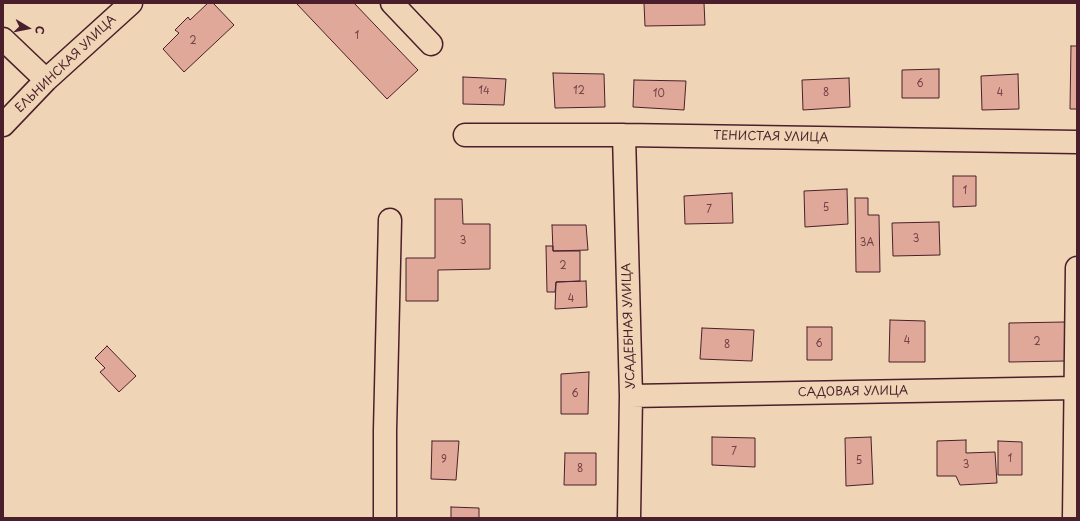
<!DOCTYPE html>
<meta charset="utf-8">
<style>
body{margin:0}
#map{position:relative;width:1080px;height:521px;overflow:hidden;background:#efd5b6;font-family:"Playpen Sans",sans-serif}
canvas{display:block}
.frame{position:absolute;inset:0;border:4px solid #4a1f2b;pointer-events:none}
.north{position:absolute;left:8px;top:8px;width:40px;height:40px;-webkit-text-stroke:3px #efd5b6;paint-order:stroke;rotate:100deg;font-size:11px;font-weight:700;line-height:16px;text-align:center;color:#4a1f2b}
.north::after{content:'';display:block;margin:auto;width:14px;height:18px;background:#4a1f2b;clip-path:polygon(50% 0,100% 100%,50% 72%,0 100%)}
</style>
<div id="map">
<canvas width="1080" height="521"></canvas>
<div class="frame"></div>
<div class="north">С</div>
</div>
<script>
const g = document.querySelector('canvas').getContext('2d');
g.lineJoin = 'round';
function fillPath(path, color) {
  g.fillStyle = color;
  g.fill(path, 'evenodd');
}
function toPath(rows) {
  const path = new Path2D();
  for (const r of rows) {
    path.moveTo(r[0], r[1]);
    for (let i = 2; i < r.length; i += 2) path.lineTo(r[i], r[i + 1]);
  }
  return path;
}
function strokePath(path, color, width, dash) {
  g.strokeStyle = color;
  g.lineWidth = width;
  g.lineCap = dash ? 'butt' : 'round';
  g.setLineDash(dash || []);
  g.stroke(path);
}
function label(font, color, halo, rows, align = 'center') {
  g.font = font + ' "Playpen Sans",sans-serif';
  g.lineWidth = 4;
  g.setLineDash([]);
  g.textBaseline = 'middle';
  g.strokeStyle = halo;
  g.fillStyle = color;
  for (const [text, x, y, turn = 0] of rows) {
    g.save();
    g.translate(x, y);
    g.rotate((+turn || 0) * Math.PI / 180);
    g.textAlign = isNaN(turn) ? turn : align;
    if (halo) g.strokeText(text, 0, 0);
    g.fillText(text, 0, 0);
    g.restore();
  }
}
const building = toPath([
 [208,3,213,3,234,25,184,72,163,49,179,33,175,30,188,17,190,20,208,3],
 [296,3,354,3,418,70,387,99,296,3],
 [644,3,704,3,705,25,645,26,644,3],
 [1071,46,1077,46,1077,109,1070,109,1071,46],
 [939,69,939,98,902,98,902,70,939,69],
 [553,73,604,74,605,107,555,108,553,73],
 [1018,74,1019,109,982,110,981,76,1018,74],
 [463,77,506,79,504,105,463,104,463,77],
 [849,78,850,107,803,110,802,80,849,78],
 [634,80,686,81,684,110,633,107,634,80],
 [953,176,976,176,976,206,953,207,953,176],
 [847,189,848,224,805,227,804,191,847,189],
 [732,193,733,223,685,224,684,196,732,193],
 [855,198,868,198,868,215,879,215,880,272,856,272,855,198],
 [435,199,462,199,463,224,490,224,490,269,438,270,438,301,406,301,406,258,435,258,435,199],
 [939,222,940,255,893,256,892,223,939,222],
 [552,225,586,225,588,250,553,251,552,225],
 [546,246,553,246,553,251,580,251,580,281,556,282,555,292,547,292,546,246],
 [586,281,587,307,555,309,556,282,586,281],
 [890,320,925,321,925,362,889,362,890,320],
 [1065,322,1065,361,1009,362,1009,323,1065,322],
 [807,327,832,327,832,360,807,360,807,327],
 [702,328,754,330,752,361,700,359,702,328],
 [107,346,136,376,119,392,100,372,105,368,95,358,107,346],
 [589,372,588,414,561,414,561,374,589,372],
 [712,437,755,438,755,467,712,465,712,437],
 [871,437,873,484,846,486,845,438,871,437],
 [966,440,966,453,995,452,997,483,960,485,956,476,937,476,937,441,966,440],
 [432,441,459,441,456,480,431,479,432,441],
 [998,441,1022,442,1022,475,998,475,998,441],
 [565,453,596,453,596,485,564,485,565,453],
 [451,507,479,508,479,518,451,518,451,507]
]);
fillPath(building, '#e0a899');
strokePath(building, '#4a1f2b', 1);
const minor = toPath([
 [392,3,431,44],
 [3,39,46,80],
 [3,125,46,80,131,3],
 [465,135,624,135,1077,142],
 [624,135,631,396,629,518],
 [631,396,1075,388],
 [385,518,385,430,390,220],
 [1074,518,1077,268]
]);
strokePath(minor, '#4a1f2b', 25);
strokePath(minor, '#efd5b6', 22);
label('10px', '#704146', null, [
 ["1",357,36],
 ["2",193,41],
 ["6",920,84],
 ["14",484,91],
 ["12",579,91],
 ["8",826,93],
 ["4",1000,93],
 ["10",659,94],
 ["1",965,191],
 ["5",826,208],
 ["7",709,210],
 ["3",916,239],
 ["3",463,241],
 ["3А",867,243],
 ["2",563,266],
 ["4",571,299],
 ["4",907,341],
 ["2",1037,342],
 ["6",819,344],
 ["8",727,345],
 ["6",575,394],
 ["7",734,452],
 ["1",1010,459],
 ["9",444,460],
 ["5",859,461],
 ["3",966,465],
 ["8",580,469]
]);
label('12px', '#4a1f2b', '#efd5b6', [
 ["ЕЛЬНИНСКАЯ УЛИЦА",66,64,-44],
 ["ТЕНИСТАЯ УЛИЦА",771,137,1],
 ["УСАДЕБНАЯ УЛИЦА",629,326,-92],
 ["САДОВАЯ УЛИЦА",853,392,-1]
]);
</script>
